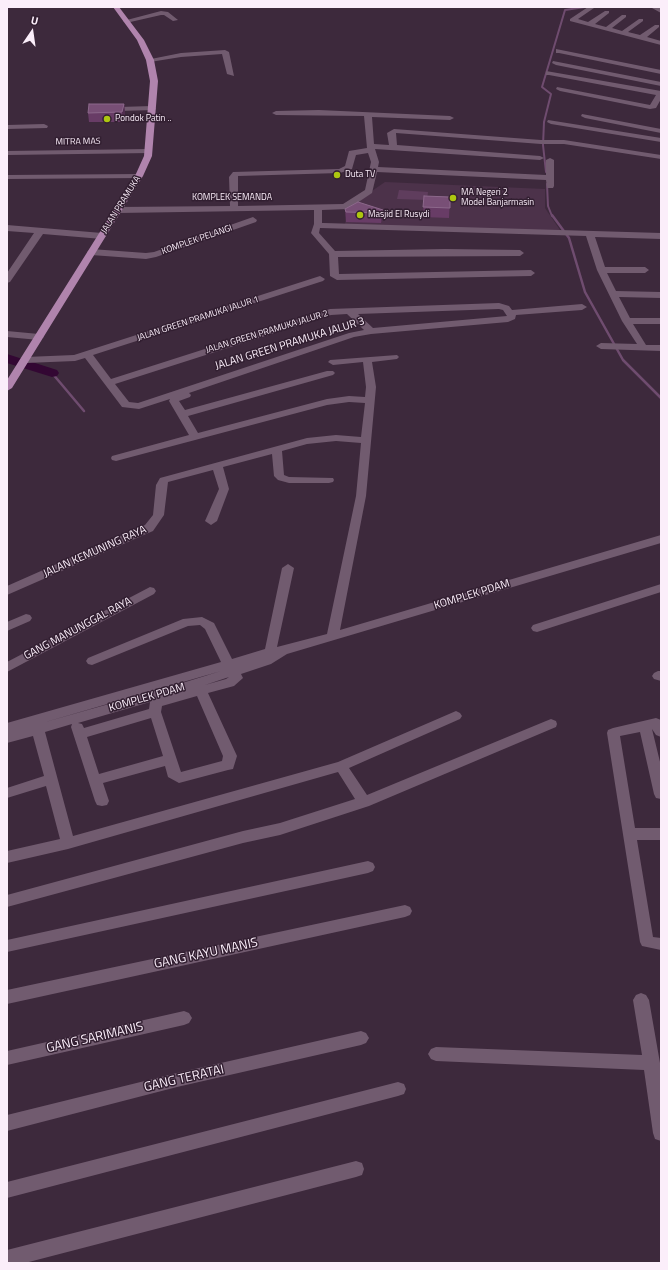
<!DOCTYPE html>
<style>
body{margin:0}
#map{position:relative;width:668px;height:1270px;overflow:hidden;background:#3d293c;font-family:"Titillium Web",sans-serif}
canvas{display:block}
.frame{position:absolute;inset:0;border:8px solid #fbeefa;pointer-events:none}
.north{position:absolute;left:12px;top:12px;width:40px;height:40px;-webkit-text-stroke:3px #321f31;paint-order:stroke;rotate:13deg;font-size:11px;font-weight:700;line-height:16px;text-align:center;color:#fbeefa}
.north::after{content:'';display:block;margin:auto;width:14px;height:18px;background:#fbeefa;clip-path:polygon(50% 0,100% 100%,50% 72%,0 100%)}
</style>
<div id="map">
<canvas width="668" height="1270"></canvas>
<div class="frame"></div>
<div class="north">U</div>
</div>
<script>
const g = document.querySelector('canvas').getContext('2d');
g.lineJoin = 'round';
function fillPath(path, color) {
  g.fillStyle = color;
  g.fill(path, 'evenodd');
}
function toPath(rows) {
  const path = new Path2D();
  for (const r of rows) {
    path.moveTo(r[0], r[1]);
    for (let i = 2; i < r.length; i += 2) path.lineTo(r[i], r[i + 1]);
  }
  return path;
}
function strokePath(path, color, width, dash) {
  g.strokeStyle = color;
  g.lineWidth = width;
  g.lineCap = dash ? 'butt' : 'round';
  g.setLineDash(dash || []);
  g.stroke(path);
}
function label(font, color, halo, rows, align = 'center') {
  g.font = font + ' "Titillium Web",sans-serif';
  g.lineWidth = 3;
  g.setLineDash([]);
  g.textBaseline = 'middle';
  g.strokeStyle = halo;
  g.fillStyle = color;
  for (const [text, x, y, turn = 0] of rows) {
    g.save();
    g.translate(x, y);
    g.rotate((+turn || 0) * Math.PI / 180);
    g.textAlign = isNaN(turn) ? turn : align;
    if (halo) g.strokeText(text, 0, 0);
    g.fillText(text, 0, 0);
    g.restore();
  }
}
fillPath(toPath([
 [385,182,545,189,545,208,562,233,345,226,347,208]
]), '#4c324a');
fillPath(toPath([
 [399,190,428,192,427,200,397,199]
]), '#5f3d5d');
strokePath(toPath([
 [546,172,543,145,544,122,551,94,542,87,565,10,585,7],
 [547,184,548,206,552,216]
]), '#6f4c6f', 2);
strokePath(toPath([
 [552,215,569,238,585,292,623,360,661,398],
 [52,373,84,411]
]), '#6f4c6f', 2.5);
fillPath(toPath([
 [7,354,57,370,59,373,57,376,52,377,7,363,7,354]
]), '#330733');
fillPath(toPath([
 [588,7,594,8,578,19,588,22,605,11,609,11,609,13,595,24,606,27,622,15,626,15,626,17,612,28,622,31,639,19,643,19,643,21,628,32,640,35,655,25,659,25,659,27,647,37,661,41,661,45,570,21,570,19,588,7],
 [651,7,661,8,661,13,652,8,651,7],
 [161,11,168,12,178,20,173,21,164,15,161,15,126,23,123,21,161,11],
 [556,49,661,70,661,74,559,53,556,53,556,49],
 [225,50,229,52,234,76,227,74,222,54,181,57,150,62,146,60,181,53,225,50],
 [553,61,661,82,661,86,556,65,552,63,553,61],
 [546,71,661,91,661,99,656,108,650,109,560,91,556,89,557,87,650,105,656,95,549,75,546,75,546,71],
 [152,106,156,108,155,110,119,111,115,109,119,107,152,106],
 [319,110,450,116,454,118,450,120,372,117,374,144,389,145,387,133,394,129,541,140,564,140,661,155,661,159,564,144,541,144,396,133,397,145,540,156,544,158,540,160,375,149,379,162,378,167,546,175,546,160,550,158,554,160,554,186,553,188,547,188,546,180,377,172,372,193,348,209,322,210,322,223,324,223,661,233,661,239,595,237,605,267,645,267,649,270,645,273,607,273,616,291,661,292,661,298,619,297,630,318,661,318,661,324,633,324,646,345,661,345,661,351,601,349,596,346,601,343,637,344,622,321,597,270,586,236,320,228,319,233,335,251,445,249,520,250,524,253,520,256,338,257,339,274,531,270,535,273,531,276,337,280,330,276,329,254,311,233,314,224,314,210,118,213,114,210,118,207,230,206,229,177,233,172,339,169,345,166,349,151,367,148,364,116,276,115,272,113,276,111,319,110],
 [368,153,371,162,365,190,343,204,238,206,238,176,340,173,352,169,356,155,368,153],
 [582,114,661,129,661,133,585,118,581,116,582,114],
 [548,120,661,138,661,142,551,124,547,122,548,120],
 [44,124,48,126,47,128,7,129,7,125,44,124],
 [148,149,151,149,151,153,7,155,7,151,148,149],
 [139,174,142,174,142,178,7,179,7,175,139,174],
 [253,217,257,220,256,222,156,257,146,259,91,255,87,252,91,249,146,253,154,252,253,217],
 [7,225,102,233,106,236,102,239,43,234,10,282,7,283,7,273,34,233,7,231,7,225],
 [320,276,325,279,323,281,93,355,111,379,330,309,499,303,509,306,512,310,582,304,587,307,582,310,516,315,515,319,508,322,371,334,354,337,189,393,191,395,190,397,179,401,185,410,327,371,333,371,335,373,333,375,188,416,198,433,327,399,349,396,365,397,366,387,363,362,333,365,328,362,330,360,397,355,399,357,397,359,372,362,376,387,366,496,340,630,661,535,661,543,287,654,271,664,241,674,243,678,234,686,208,693,237,756,233,769,228,770,179,783,168,777,165,766,103,783,109,801,107,805,102,806,97,805,95,801,71,727,72,724,45,732,73,836,338,762,456,711,460,713,462,716,460,719,349,768,367,795,546,721,551,719,556,721,557,724,556,727,369,806,280,835,243,843,7,907,7,895,243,831,280,823,355,799,338,772,68,849,7,863,7,851,60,839,46,786,7,798,7,788,44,776,33,736,7,743,7,733,30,726,7,733,7,723,221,662,205,629,200,625,188,626,92,665,88,664,86,661,88,658,183,619,202,617,214,623,232,659,265,649,282,568,288,564,294,568,277,647,327,634,356,496,361,443,336,441,307,444,282,451,284,475,289,477,333,478,334,480,333,482,329,483,289,483,278,480,274,476,272,454,223,467,229,489,217,521,211,525,205,521,219,489,213,470,168,482,164,515,153,531,7,595,7,586,145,525,153,515,156,485,160,478,307,438,336,435,361,437,365,403,349,402,327,405,116,461,112,460,111,458,112,456,189,435,169,401,170,399,139,409,122,407,85,358,75,361,26,363,21,360,26,357,74,355,320,276],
 [499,309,503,310,507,316,373,328,358,314,499,309],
 [347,314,364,330,349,333,138,403,129,402,115,384,331,315,347,314],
 [221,671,179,684,177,687,181,691,171,693,169,690,165,688,42,723,221,671],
 [229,677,226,679,205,685,229,677],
 [197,696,223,756,222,761,181,772,161,712,162,706,197,696],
 [150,702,149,709,84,728,82,724,78,723,150,702],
 [151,718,163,756,99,774,87,737,151,718],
 [7,331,39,334,44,337,39,340,7,337,7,331],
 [661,584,661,592,537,632,533,631,531,628,533,625,661,584],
 [150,587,154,588,156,591,154,594,7,672,7,662,150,587],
 [26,614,30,615,32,618,30,621,7,631,7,622,26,614],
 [658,671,661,671,661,681,654,679,652,676,654,673,658,671],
 [656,718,661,720,661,737,656,735,652,729,661,766,661,799,656,798,654,794,640,732,620,736,635,828,661,828,661,840,637,840,653,937,661,938,661,950,642,946,640,942,607,733,608,730,613,728,656,718],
 [368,861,373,863,375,867,373,871,368,873,7,952,7,940,368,861],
 [405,905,410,907,412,911,410,915,405,917,7,1004,7,990,405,905],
 [641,993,646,995,649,1000,660,1063,661,1141,655,1139,653,1133,644,1070,436,1061,431,1059,428,1054,431,1049,436,1047,642,1055,633,1000,636,995,641,993],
 [184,1011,189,1013,192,1018,189,1023,184,1025,7,1065,7,1051,184,1011],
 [361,1031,366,1033,369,1038,366,1043,361,1045,177,1087,7,1131,7,1115,177,1073,361,1031],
 [398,1082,404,1084,406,1089,404,1094,398,1096,7,1198,7,1182,398,1082],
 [356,1161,362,1163,364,1169,362,1175,356,1177,25,1263,7,1263,7,1250,356,1161]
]), '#715b6f');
fillPath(toPath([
 [113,7,119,7,144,40,154,60,158,81,152,156,143,176,12,388,7,391,7,380,135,176,144,156,150,81,146,60,137,40,113,7]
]), '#b084ad');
fillPath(toPath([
 [124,104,125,113,123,122,89,122,88,113],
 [424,196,450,197,449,218,423,217],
 [345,209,383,210,382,220,381,223,346,222]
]), '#683c66');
fillPath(toPath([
 [124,104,125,113,123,122,122,112],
 [383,210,382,220,381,223,382,213]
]), '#502d4f');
const building = toPath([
 [89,104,124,104,122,112,88,113,89,104],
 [424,196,450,197,450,208,423,207,424,196],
 [358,202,383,210,382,213,346,212,345,209,358,202]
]);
fillPath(building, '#784f76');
strokePath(building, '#8c688b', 1);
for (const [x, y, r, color] of [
 [107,119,4,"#adc610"],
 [337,175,4,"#adc610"],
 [453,198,4,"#adc610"],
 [360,215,4,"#adc610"]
]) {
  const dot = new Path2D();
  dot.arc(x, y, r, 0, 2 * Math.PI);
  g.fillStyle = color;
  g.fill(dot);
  strokePath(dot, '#321f31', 1.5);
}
label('9px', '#fbeefa', '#321f31', [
 ["Pondok Patin ..",115,119],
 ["Duta TV",345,175],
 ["MA Negeri 2",461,193],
 ["Model Banjarmasin",461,203],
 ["Masjid El Rusydi",368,215]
], 'left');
label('9px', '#fbeefa', '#321f31', [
 ["MITRA MAS",78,142,-1],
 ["KOMPLEK SEMANDA",232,198],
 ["JALAN PRAMUKA",121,205,-58],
 ["KOMPLEK PELANGI",197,240,-19],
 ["JALAN GREEN PRAMUKA JALUR 1",198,319,-18],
 ["JALAN GREEN PRAMUKA JALUR 2",267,332,-17]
]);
label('11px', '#fbeefa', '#321f31', [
 ["JALAN GREEN PRAMUKA JALUR 3",290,344,-17],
 ["JALAN KEMUNING RAYA",95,552,-24],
 ["KOMPLEK PDAM",472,595,-17],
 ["GANG MANUNGGAL RAYA",78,629,-28],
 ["KOMPLEK PDAM",147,698,-16]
]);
label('13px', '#fbeefa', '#321f31', [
 ["GANG KAYU MANIS",206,954,-12],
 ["GANG SARIMANIS",95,1038,-13],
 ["GANG TERATAI",184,1079,-13]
]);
</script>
